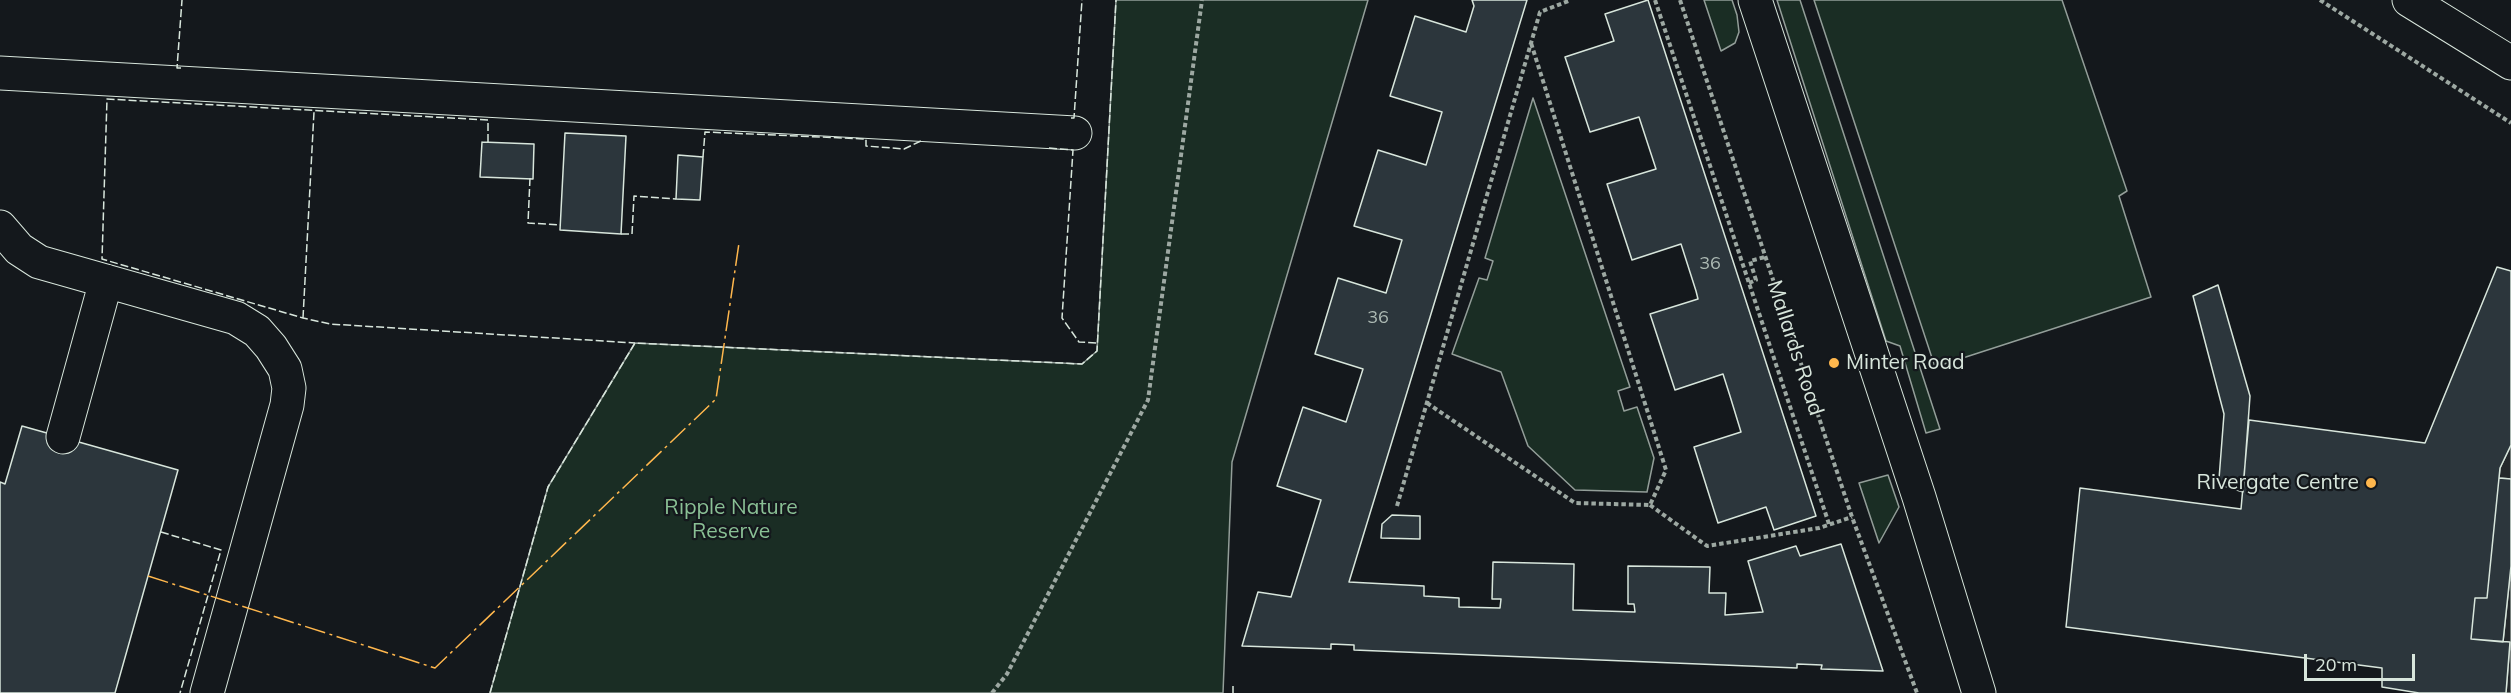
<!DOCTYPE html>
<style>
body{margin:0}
#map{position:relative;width:2511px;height:693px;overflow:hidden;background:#14181c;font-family:Mulish,sans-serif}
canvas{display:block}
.scale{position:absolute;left:2304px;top:654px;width:111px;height:27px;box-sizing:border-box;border:3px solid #d8e6dc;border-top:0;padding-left:8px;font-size:18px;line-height:21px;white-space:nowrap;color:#d8e6dc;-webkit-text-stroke:4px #14181c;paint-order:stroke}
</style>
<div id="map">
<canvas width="2511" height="693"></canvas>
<div class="scale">20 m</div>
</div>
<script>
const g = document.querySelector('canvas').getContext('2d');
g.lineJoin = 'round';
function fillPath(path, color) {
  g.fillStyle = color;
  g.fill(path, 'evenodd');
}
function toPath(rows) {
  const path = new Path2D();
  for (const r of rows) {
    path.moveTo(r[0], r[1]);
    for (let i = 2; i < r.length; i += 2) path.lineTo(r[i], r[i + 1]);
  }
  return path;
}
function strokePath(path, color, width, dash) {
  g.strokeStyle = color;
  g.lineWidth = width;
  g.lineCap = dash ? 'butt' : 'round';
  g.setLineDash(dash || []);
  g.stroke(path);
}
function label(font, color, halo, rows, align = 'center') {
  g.font = font + ' Mulish,sans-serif';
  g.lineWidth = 4.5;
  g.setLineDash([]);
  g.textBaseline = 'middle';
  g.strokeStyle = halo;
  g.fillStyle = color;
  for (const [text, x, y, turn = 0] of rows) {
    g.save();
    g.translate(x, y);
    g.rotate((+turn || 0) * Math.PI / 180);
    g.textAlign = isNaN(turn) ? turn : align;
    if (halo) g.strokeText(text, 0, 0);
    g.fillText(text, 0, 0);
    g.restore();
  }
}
const green = toPath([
 [1116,0,1368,0,1232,462,1223,693,490,693,548,487,635,343,1082,364,1097,351,1116,0],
 [1704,0,1732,0,1737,15,1739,32,1735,43,1721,51,1704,0],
 [1777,0,1800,0,1940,429,1926,433,1900,346,1886,341,1777,0],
 [1814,0,2062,0,2127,191,2119,196,2151,297,1935,367,1814,0],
 [1533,98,1630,387,1618,391,1624,411,1637,407,1654,458,1647,492,1575,490,1528,446,1501,372,1452,354,1479,278,1487,280,1493,261,1485,258,1533,98],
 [1888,475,1899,507,1879,543,1859,483,1888,475]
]);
fillPath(green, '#1a2d24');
strokePath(green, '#939e99', 1.5);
const parking = toPath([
 [2511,445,2511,479,2499,478,2500,468,2511,445],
 [2511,566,2511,693,2506,693,2510,643,2503,642,2511,566]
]);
fillPath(parking, '#24282b');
strokePath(parking, '#939e99', 1.5);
const building = toPath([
 [1472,0,1527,0,1349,582,1424,586,1424,596,1459,598,1459,607,1500,608,1501,599,1492,599,1493,562,1574,564,1573,610,1635,612,1634,604,1628,604,1628,566,1710,567,1709,593,1726,593,1725,615,1763,612,1748,561,1796,546,1800,556,1841,544,1883,671,1821,669,1822,665,1797,664,1797,668,1354,650,1354,645,1331,644,1331,649,1242,646,1258,592,1291,597,1321,500,1277,486,1303,407,1346,422,1363,369,1315,354,1338,278,1386,293,1402,240,1354,226,1378,150,1426,165,1442,112,1390,96,1415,16,1466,32,1474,6,1472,0],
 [1648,0,1816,516,1774,530,1766,507,1718,523,1694,447,1741,432,1730,396,1723,374,1675,390,1650,314,1698,299,1696,291,1681,244,1632,260,1607,184,1656,169,1639,117,1590,132,1565,57,1614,41,1605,14,1648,0],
 [565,133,626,136,621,234,560,230,565,133],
 [482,142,534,144,533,179,480,177,482,142],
 [678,155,703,157,700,200,676,199,678,155],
 [2497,267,2511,271,2511,445,2500,468,2487,598,2475,598,2471,639,2510,642,2506,693,2419,693,2382,687,2382,668,2066,627,2080,488,2241,509,2249,420,2425,443,2497,267],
 [2218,285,2250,396,2243,492,2224,486,2219,479,2224,414,2193,296,2218,285],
 [22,426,178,470,115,693,0,693,0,482,5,484,22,426],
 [2499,478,2511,479,2511,566,2503,642,2471,639,2475,598,2487,598,2499,478],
 [1392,515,1420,516,1420,539,1381,538,1382,524,1392,515]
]);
fillPath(building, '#2c363c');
strokePath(building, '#d8e6dc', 1.5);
const minor = toPath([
 [1755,0,1919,497,1979,693],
 [2409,0,2511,63],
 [0,73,1075,133],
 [0,227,19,249,39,262,236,318,257,331,271,347,285,369,289,388,287,405,207,693],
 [63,437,106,281]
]);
strokePath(minor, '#d8e6dc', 35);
strokePath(toPath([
 [1655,0,1829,524],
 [1680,0,1852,517,1917,693],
 [2320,0,2511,123],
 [1749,283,1756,280,1750,261,1765,257],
 [1427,403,1575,503,1650,505,1666,470,1531,43],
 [1650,505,1707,546,1819,528,1852,517],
 [1397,506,1540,12,1571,0],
 [992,693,1007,674,1148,400,1202,0]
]), '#9da8a2', 4, [4.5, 3]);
strokePath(minor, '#14181c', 33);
strokePath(toPath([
 [181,68,177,68,182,0],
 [1071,118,1074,118,1082,0],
 [488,142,488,120,107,99,102,259,303,318,330,324,635,343],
 [1049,148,1073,150,1062,318,1079,342,1098,343],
 [703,157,705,132,866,139,866,146,904,149,923,140],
 [530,178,528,223,560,225],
 [621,234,632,234,634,196,676,199],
 [303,318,314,112],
 [161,532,221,550,180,693],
 [490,693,548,487,635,343,1082,364,1097,351,1116,0],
 [1233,693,1233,686]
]), '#d8e6dc', 1.5, [8, 3]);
strokePath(toPath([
 [148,576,435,668,716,399,739,243]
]), '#ffb74d', 1.5, [21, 4.5, 3, 4.5]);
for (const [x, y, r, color] of [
 [1834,363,6,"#ffb74d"],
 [2371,483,6,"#ffb74d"]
]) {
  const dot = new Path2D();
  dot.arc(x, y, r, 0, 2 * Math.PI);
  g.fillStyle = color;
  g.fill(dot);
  strokePath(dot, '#14181c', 2);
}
label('18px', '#adbab4', null, [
 ["36",1710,264],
 ["36",1378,318]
]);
label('21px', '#d8e6dc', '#14181c', [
 ["Mallards Road",1795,348,72]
]);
label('21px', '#d8e6dc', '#14181c', [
 ["Minter Road",1846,363],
 ["Rivergate Centre",2359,483,"right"]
], 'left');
label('21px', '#8ac095', '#14181c', [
 ["Ripple Nature",731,508],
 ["Reserve",731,532]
]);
</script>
